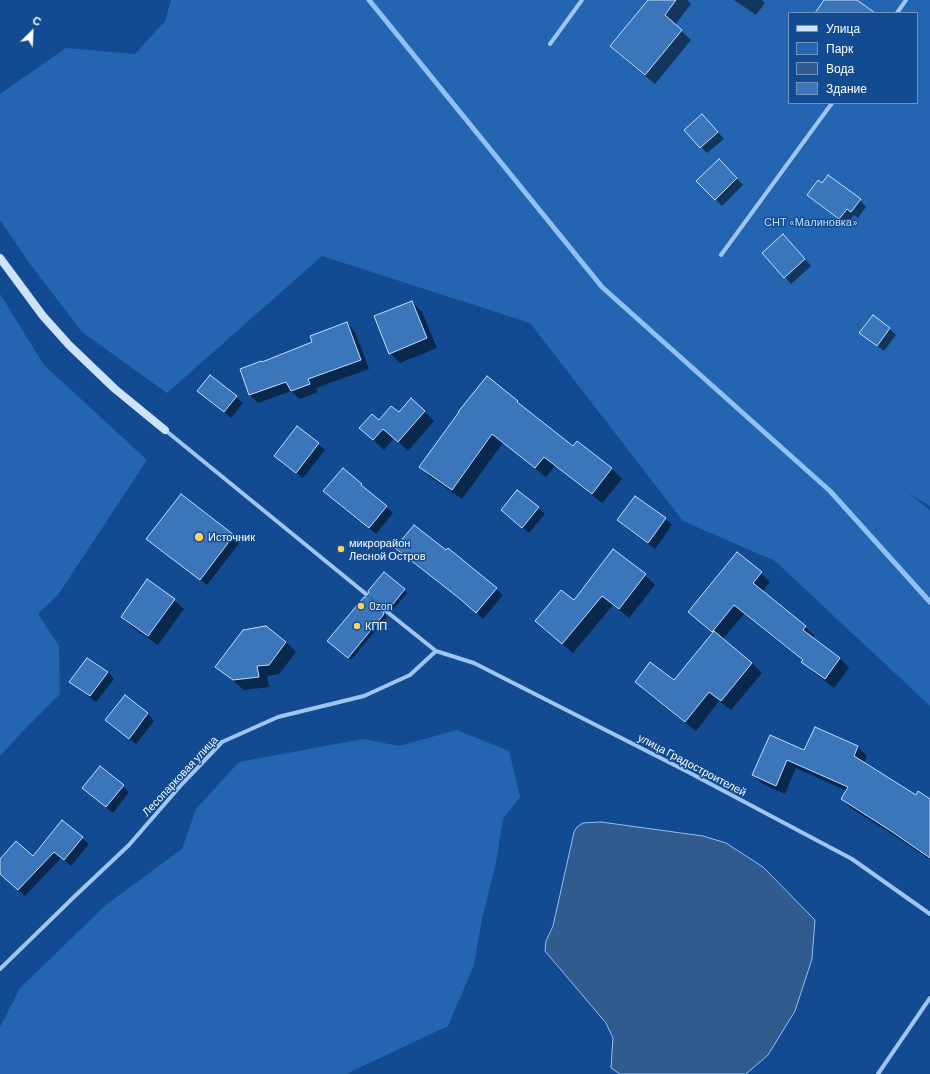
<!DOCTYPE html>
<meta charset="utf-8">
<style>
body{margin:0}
#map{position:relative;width:930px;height:1074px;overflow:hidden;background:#124b92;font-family:Barlow,sans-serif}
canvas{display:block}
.legend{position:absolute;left:788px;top:12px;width:130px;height:92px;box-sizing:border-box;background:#124b92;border:1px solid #7193be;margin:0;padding:5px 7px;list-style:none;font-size:12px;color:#fff}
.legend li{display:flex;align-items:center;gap:8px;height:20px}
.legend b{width:20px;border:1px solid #7193be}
.north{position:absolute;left:12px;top:12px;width:40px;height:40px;-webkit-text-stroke:3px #124b92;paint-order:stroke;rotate:24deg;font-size:11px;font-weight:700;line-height:16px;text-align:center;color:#fff}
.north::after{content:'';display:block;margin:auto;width:14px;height:18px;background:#fff;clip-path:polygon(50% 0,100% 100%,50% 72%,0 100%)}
</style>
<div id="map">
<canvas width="930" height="1074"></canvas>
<ul class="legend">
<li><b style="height:5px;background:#cee2fc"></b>Улица</li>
<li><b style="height:11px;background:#2465b1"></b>Парк</li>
<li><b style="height:11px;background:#315b8f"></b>Вода</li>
<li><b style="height:11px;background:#3b75ba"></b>Здание</li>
</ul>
<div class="north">С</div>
</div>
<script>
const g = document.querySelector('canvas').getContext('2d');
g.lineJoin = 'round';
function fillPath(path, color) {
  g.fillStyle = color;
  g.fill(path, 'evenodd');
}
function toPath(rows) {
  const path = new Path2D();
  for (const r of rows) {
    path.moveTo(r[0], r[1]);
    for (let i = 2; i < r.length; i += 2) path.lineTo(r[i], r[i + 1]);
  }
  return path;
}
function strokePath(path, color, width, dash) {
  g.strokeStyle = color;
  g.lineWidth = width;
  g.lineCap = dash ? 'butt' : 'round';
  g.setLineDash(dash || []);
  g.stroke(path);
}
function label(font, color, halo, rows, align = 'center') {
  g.font = font + ' Barlow,sans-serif';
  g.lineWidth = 3;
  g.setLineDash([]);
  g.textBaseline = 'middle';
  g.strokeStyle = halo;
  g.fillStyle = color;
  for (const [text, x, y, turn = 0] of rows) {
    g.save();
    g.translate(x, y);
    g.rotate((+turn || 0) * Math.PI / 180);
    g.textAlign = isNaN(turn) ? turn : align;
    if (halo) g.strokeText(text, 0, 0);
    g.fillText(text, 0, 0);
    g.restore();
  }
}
fillPath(toPath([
 [171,0,930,0,930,506,908,493,930,510,930,706,775,561,683,521,530,323,322,256,167,393,82,332,30,264,0,220,0,94,66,48,135,54,165,21],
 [789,13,917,13,917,103,789,103],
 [0,294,44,365,147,460,58,595,38,614,59,646,60,694,23,731,0,756],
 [457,730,509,751,520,797,503,819,496,863,481,924,474,965,448,1026,346,1074,0,1074,0,1027,20,988,107,904,182,849,196,809,239,762,363,739,399,746]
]), '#2465b1');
const water = toPath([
 [601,822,703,836,726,843,763,867,815,920,812,959,795,1011,768,1055,746,1074,620,1074,611,1068,613,1038,606,1023,545,951,546,941,553,926,574,832,577,827,583,823,601,822]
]);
fillPath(water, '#315b8f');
strokePath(water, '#91c0f5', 1);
fillPath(toPath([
 [649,0,687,0,691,4,675,25,691,40,655,84,621,56,611,46],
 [734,0,762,0,765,3,756,15],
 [709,122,724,139,707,153,701,147],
 [719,160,743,185,722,206,698,181],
 [809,195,860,200,866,207,858,218,854,215,846,225,815,201],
 [790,242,811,266,791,284,785,277],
 [412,302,422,312,437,348,400,363,390,353],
 [347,323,355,332,369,369,316,388,318,392,300,399,291,391,258,403,250,395,241,370,313,343],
 [889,328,896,335,884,351,867,339,861,333],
 [205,397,236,397,243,403,231,418],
 [517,401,527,411,573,447,577,442,612,469,622,479,602,503,555,466,546,477,503,443,462,499,430,477,421,467],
 [424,411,434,421,408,451,394,438,384,450,361,428,399,414],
 [318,444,325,450,303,478,282,462],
 [343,469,393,513,376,534,331,498,324,491],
 [181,495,234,536,240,542,207,585,154,545,147,539],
 [636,497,666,519,672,525,655,549,625,527,619,520],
 [538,508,545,514,529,533,502,510],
 [396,548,496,589,503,595,483,619,467,604,403,555],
 [761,573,770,582,762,592,805,627,815,636,813,638,840,658,849,668,834,688,812,671,803,661,744,614,722,640,752,663,762,673,731,710,719,701,696,731,646,692,636,682,674,682,713,634,689,612],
 [645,575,655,585,629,618,613,605,573,653,546,631,536,621,574,601],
 [404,590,407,593,392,611,390,610,386,611,385,614,387,617,351,660,331,644],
 [174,600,184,609,158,645,132,627,122,617],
 [266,627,286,642,296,652,279,674,267,676,269,687,244,690,227,676,217,666],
 [108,672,114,679,96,702,77,688,71,682],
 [125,696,148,714,154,721,136,744,113,727,106,720],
 [815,728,858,747,867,756,864,763,916,796,930,801,930,860,901,840,851,808,842,799,847,791,796,768,785,794,763,784,753,775,805,752],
 [123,786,129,792,113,813,83,788],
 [62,821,89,844,71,866,61,858,25,896,0,873,0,860,33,858]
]), '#0007');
strokePath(toPath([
 [369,0,602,287,830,491,930,602]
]), '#91c0f5', 5);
const building = toPath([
 [648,0,676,0,665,15,682,30,645,75,610,46,648,0],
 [824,0,857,0,875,13,815,13,824,0],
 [702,114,718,132,700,148,684,130,702,114],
 [719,159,737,178,715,200,696,181,719,159],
 [828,175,861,199,851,212,847,209,839,219,807,195,818,180,822,183,828,175],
 [783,234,805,259,784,278,762,253,783,234],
 [412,301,427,338,389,354,374,316,412,301],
 [873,315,890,328,877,346,859,333,873,315],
 [347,322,361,360,308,379,310,384,291,391,286,382,249,395,240,369,261,361,262,362,312,342,310,336,347,322],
 [210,375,237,396,224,412,197,391,210,375],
 [487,376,518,401,517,402,573,446,577,441,612,468,592,494,544,457,535,468,492,434,452,490,419,467,459,412,458,412,487,376],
 [411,398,425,411,398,442,383,429,373,440,359,428,372,414,379,420,391,406,399,412,411,398],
 [297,426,319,443,296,473,274,456,297,426],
 [343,468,362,484,361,485,387,506,369,528,323,491,343,468],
 [517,490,539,507,522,528,501,510,517,490],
 [181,494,234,535,200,580,146,539,181,494],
 [635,496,666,518,648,543,617,520,635,496],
 [414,525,446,550,448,548,497,588,476,613,459,598,395,548,414,525],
 [613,549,646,574,619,609,602,596,562,644,535,621,561,590,574,600,613,549],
 [737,552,762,572,753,583,806,626,803,630,840,658,825,679,801,662,803,660,734,605,712,632,688,612,737,552],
 [384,572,405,589,389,609,386,608,384,609,383,611,384,614,348,658,327,641,364,597,366,597,368,596,369,594,368,591,384,572],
 [147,579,175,599,148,636,121,617,147,579],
 [266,626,286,642,269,665,257,666,259,677,233,680,215,667,243,630,266,626],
 [714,631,752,663,721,701,709,692,685,722,635,682,650,662,674,680,714,631],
 [87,658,108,672,90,696,69,682,87,658],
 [125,695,148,713,129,739,105,720,125,695],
 [815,727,858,746,854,756,916,795,918,791,930,799,930,858,891,831,841,799,848,787,787,760,776,786,752,775,770,735,804,750,815,727],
 [100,766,124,785,106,807,82,788,100,766],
 [62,820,83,837,64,860,54,852,18,890,0,874,0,859,16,841,33,856,62,820]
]);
fillPath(building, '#3b75ba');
strokePath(building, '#c6dffd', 1);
strokePath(toPath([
 [366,594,386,611]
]), '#3666a2', 4, [4, 2]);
strokePath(toPath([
 [897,13,906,0],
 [550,44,582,0],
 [721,255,832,103],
 [165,430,366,594],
 [386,611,436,651,474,663,690,773,852,859,930,914],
 [0,969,75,896,129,845,182,784,222,742,278,717,364,696,410,675,436,651],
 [878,1074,930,998]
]), '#9fc5f2', 4);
strokePath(toPath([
 [0,258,43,316,69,345,115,389,165,430]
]), '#cee2fc', 8);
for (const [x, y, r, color] of [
 [199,537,5,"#ffd060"],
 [341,549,4,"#ffd060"],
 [361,606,4,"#ffd060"],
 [357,626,4,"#ffd060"]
]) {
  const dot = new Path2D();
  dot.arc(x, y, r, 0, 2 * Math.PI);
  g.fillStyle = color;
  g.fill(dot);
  strokePath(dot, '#124b92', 1.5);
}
label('11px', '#c6dffd', '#124b92', [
 ["СНТ «Малиновка»",811,222]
]);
label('11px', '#fff', '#124b92', [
 ["Источник",208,537],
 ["микрорайон",349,543],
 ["Лесной Остров",349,556],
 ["Ozon",369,606],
 ["КПП",365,626]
], 'left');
label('11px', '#fff', '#124b92', [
 ["улица Градостроителей",692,765,28],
 ["Лесопарковая улица",180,776,-47]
]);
</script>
